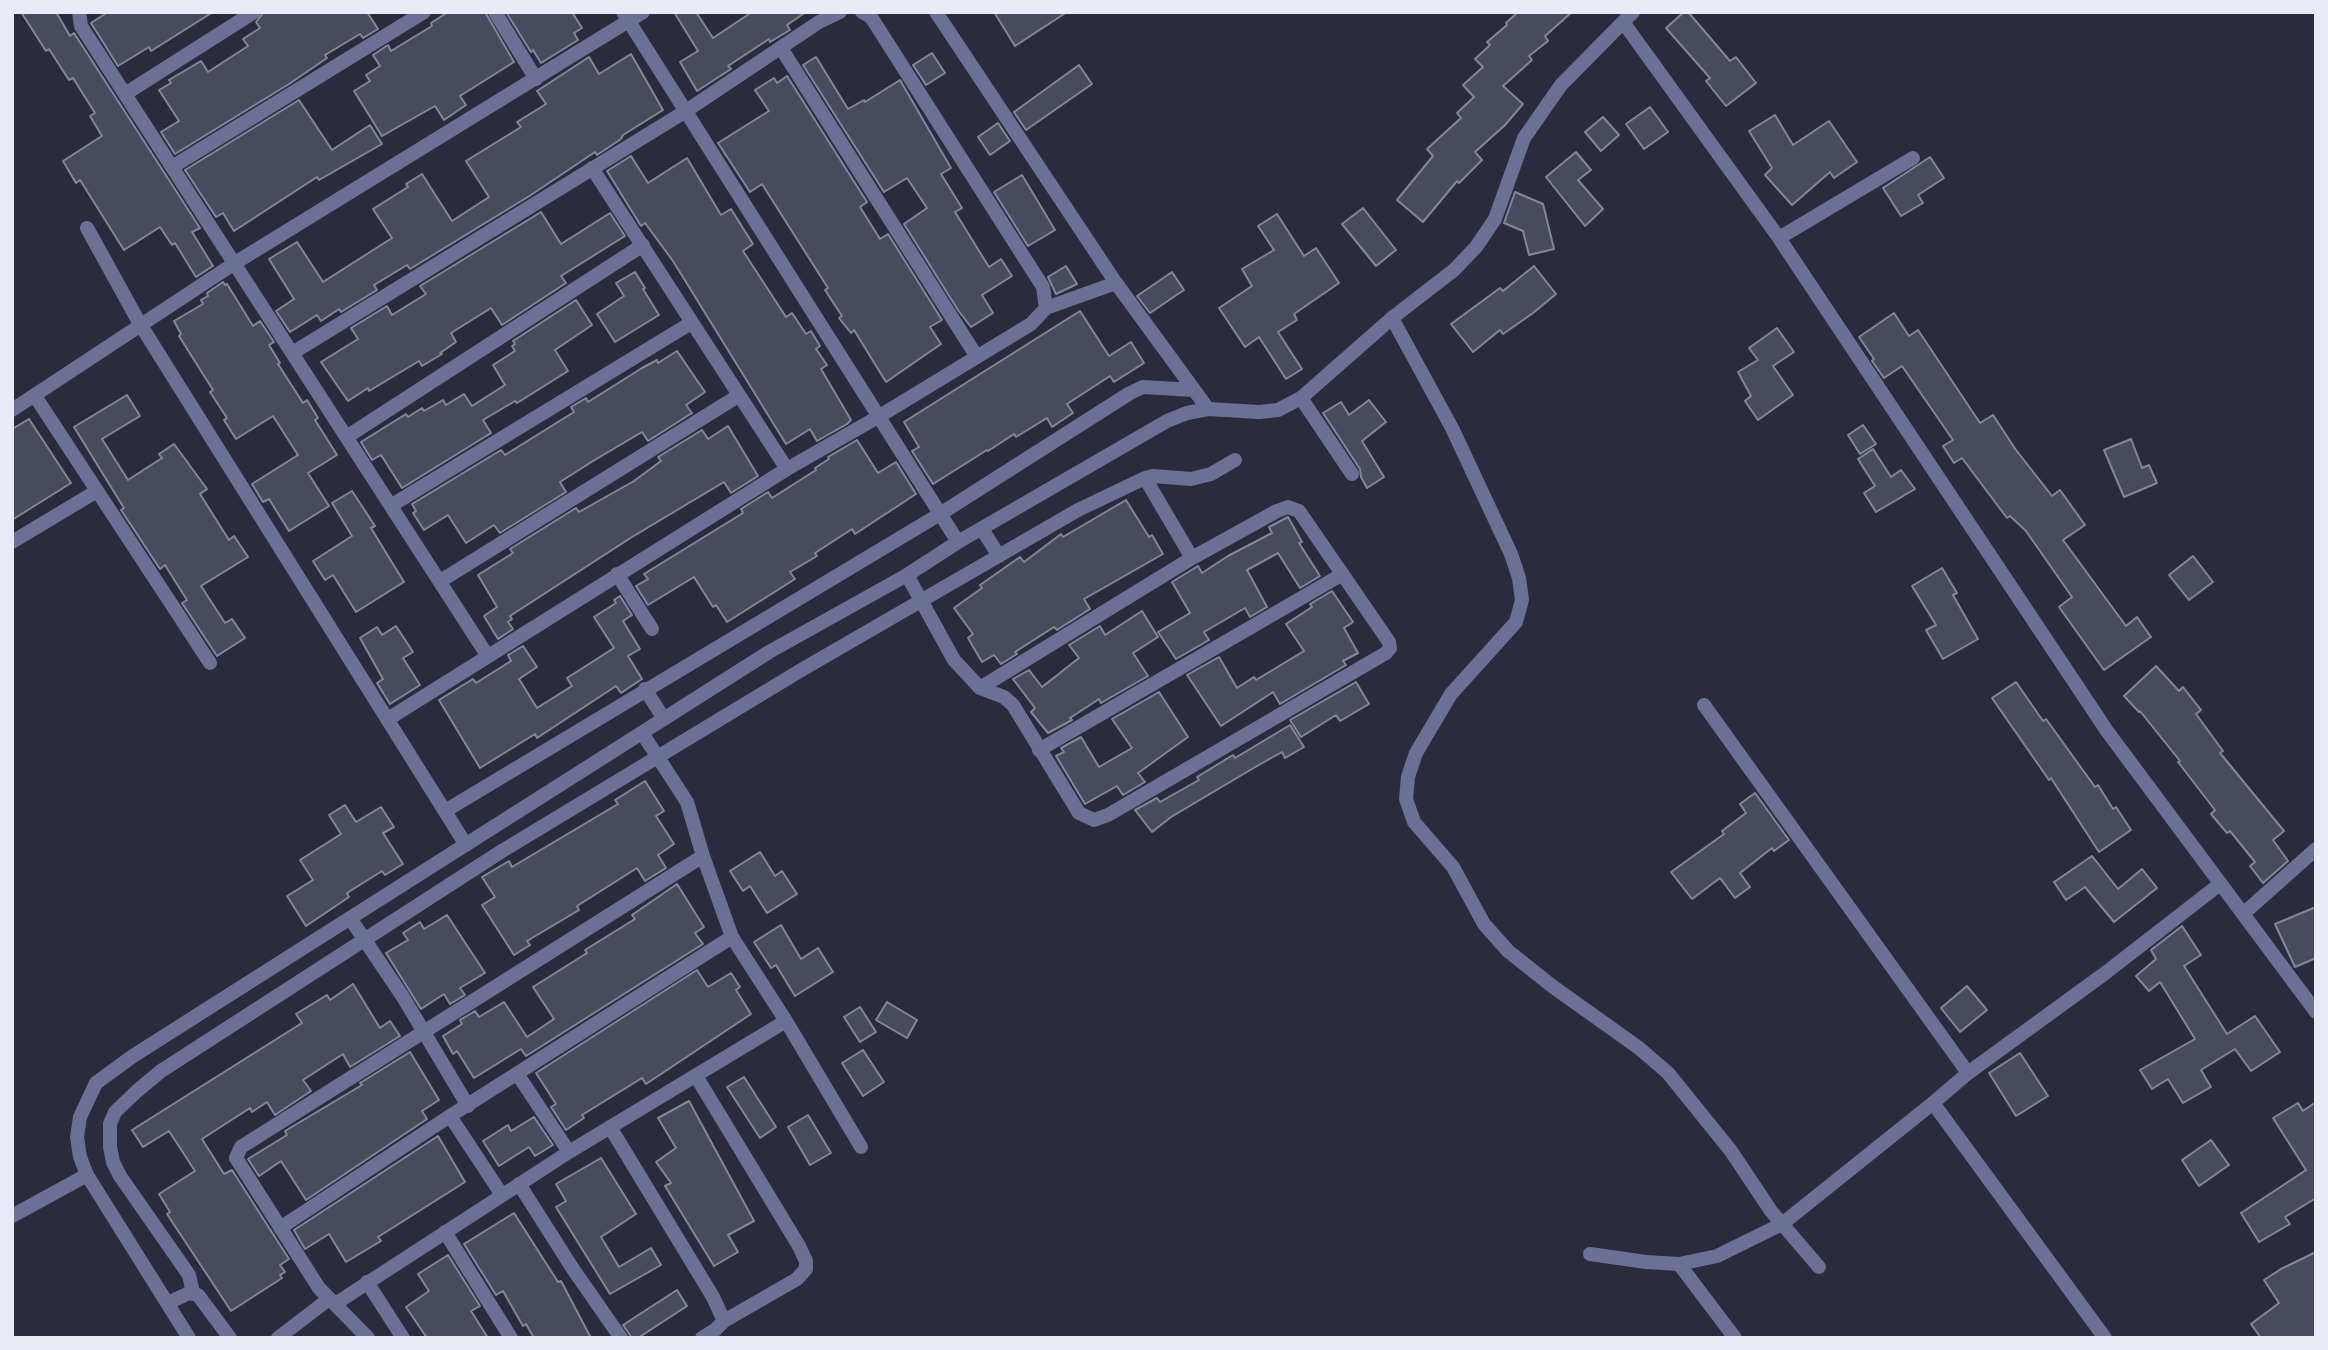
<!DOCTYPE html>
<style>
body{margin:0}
#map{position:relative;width:2328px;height:1350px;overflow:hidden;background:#2a2c3e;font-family:Rubik,sans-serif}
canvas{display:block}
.frame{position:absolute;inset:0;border:14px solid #e9ebf7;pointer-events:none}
</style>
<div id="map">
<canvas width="2328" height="1350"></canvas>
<div class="frame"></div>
</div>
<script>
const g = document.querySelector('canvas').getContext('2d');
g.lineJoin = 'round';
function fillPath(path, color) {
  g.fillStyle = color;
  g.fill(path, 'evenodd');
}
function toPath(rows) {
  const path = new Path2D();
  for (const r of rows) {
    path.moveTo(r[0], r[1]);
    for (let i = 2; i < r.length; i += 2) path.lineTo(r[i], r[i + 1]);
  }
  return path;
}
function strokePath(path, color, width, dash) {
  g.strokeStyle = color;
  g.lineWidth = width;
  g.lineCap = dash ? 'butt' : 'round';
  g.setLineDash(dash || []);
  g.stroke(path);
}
const building = toPath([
 [21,12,56,12,70,36,74,33,200,228,192,232,213,266,196,277,175,243,172,245,160,227,124,250,80,180,76,183,63,161,102,136,90,116,95,113,73,78,69,80,49,49,46,51,21,12],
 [108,12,213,12,151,51,149,47,118,66,91,23,108,12],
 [264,12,367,12,378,29,363,38,360,34,325,55,327,58,289,84,175,154,161,132,179,121,159,90,171,83,169,80,201,61,208,72,248,46,243,39,260,28,256,22,264,12],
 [448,12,485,12,514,62,460,96,466,105,444,120,435,106,382,136,354,91,370,81,366,75,380,66,373,55,388,45,391,51,432,26,431,23,448,12],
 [506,12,572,12,582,28,574,33,578,40,541,63,533,50,531,52,506,12],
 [674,12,696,12,713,38,752,12,806,12,787,25,790,30,770,42,769,39,728,66,731,69,697,91,680,62,698,51,674,12],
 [994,12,1067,12,1015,46,994,12],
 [1518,12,1572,12,1545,36,1548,41,1529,56,1532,60,1503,86,1523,104,1505,125,1475,152,1482,160,1459,183,1457,181,1423,222,1397,200,1433,156,1427,149,1461,118,1457,113,1474,97,1463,85,1483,67,1475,59,1490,45,1487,42,1507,25,1506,23,1518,12],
 [1684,12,1688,12,1730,61,1736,57,1756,83,1726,106,1706,81,1710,78,1666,28,1684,12],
 [932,53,945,73,926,85,913,65,932,53],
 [631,54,663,110,623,135,621,139,597,155,595,152,531,195,410,269,407,265,374,285,377,290,341,312,339,309,321,321,317,315,290,332,276,311,294,299,269,259,297,242,323,282,392,238,373,209,408,187,406,184,422,174,452,221,489,197,466,161,521,127,517,122,546,104,537,91,589,57,599,74,631,54],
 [816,57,848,109,864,100,865,102,900,80,951,168,941,174,962,208,955,212,989,267,1001,259,1012,276,982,295,993,313,971,327,958,310,904,224,927,208,907,178,884,192,803,65,816,57],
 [1079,65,1092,84,1026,130,1014,112,1079,65],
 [787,76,867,202,860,207,880,239,888,234,942,320,930,327,941,344,886,382,854,330,851,333,839,318,842,316,825,290,828,288,762,184,750,192,718,143,769,111,755,90,774,78,777,83,787,76],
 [299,100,332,150,370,125,382,144,319,180,317,177,234,231,223,213,216,217,185,170,299,100],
 [1650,107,1668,132,1644,149,1626,124,1650,107],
 [1775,115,1793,145,1829,121,1857,162,1834,178,1830,172,1792,205,1765,175,1772,168,1749,131,1775,115],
 [1603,117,1619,135,1601,151,1585,132,1603,117],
 [998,123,1010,141,990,155,978,137,998,123],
 [1576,152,1591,170,1578,180,1603,209,1585,226,1546,177,1576,152],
 [631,156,648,183,687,158,721,215,731,209,753,244,743,251,786,317,792,313,806,334,811,331,820,346,816,349,827,365,821,369,851,420,847,424,817,441,810,429,786,444,673,261,645,223,641,226,607,171,631,156],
 [1930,157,1944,178,1918,195,1923,203,1901,216,1883,188,1930,157],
 [1022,175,1055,230,1028,246,994,192,1022,175],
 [1515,192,1543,204,1554,249,1529,255,1523,231,1504,223,1515,192],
 [1363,208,1396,250,1376,266,1342,224,1363,208],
 [541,212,561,244,610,213,625,236,561,276,566,283,502,325,491,308,451,333,456,342,440,353,442,354,422,366,419,361,369,391,368,388,348,401,321,362,358,339,351,328,387,306,392,315,426,294,420,286,541,212],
 [1277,214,1304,256,1316,248,1339,283,1294,314,1297,320,1278,332,1302,369,1286,379,1259,337,1245,347,1219,308,1252,286,1242,269,1274,250,1258,226,1277,214],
 [1066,266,1077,284,1056,294,1048,277,1066,266],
 [1534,266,1556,294,1533,313,1503,334,1500,330,1473,352,1451,324,1500,288,1503,291,1534,266],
 [635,272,645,288,643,289,659,315,615,342,597,314,624,296,616,283,635,272],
 [1172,272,1184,290,1150,313,1137,296,1172,272],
 [223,282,225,285,227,284,253,326,260,321,274,342,269,345,280,363,278,364,303,403,307,400,318,418,315,420,337,455,308,473,329,506,289,531,269,499,263,502,252,484,298,455,273,416,236,439,224,420,227,418,210,392,213,390,179,336,181,334,174,321,203,304,201,300,208,296,207,293,223,282],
 [576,300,592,325,555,350,568,371,517,403,515,401,483,420,491,433,402,488,381,455,372,460,361,442,406,414,408,417,422,408,424,411,443,400,446,405,464,394,472,406,505,385,493,365,515,351,512,346,515,344,513,341,576,300],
 [1080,311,1109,356,1131,342,1144,363,1114,382,1110,376,1067,404,1073,413,1052,427,1047,418,1016,437,1014,434,988,451,987,450,933,484,912,451,919,447,904,422,1080,311],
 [1894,313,1909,336,1918,330,1980,423,1993,415,2016,450,2052,496,2060,490,2085,525,2063,540,2126,626,2137,617,2151,637,2104,670,2059,607,2072,597,2026,531,2010,516,2007,518,1962,458,1954,463,1943,446,1953,440,1902,366,1884,378,1872,361,1874,359,1859,337,1894,313],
 [1777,328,1794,352,1773,366,1793,395,1758,420,1745,401,1751,396,1738,372,1758,360,1749,348,1777,328],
 [677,351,705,392,686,405,692,413,648,441,642,432,593,461,560,482,566,492,500,533,494,525,466,543,448,515,424,530,413,513,416,511,412,504,501,450,505,455,574,412,571,407,586,398,588,402,642,368,657,360,658,363,677,351],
 [127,395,140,416,102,439,128,480,162,458,159,454,174,444,207,489,200,494,229,540,234,536,248,557,201,586,225,623,232,619,245,638,217,656,182,603,187,600,165,565,160,569,131,525,121,510,124,508,74,427,127,395],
 [1369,400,1386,422,1362,441,1384,477,1367,488,1361,477,1360,469,1323,413,1341,402,1349,415,1369,400],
 [29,419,71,483,12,520,12,429,29,419],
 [1863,425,1876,444,1860,454,1848,435,1863,425],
 [728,426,758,476,731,493,724,482,632,537,510,616,512,619,508,622,513,629,498,639,484,616,497,607,478,575,513,553,510,549,576,508,579,512,634,481,661,461,658,457,702,430,708,439,728,426],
 [2131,439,2142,468,2149,465,2157,483,2124,497,2104,450,2131,439],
 [857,440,878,473,896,462,916,494,855,534,852,529,815,553,817,556,790,572,795,579,727,622,716,605,713,607,694,577,648,605,636,586,648,579,644,574,743,513,741,509,768,492,772,498,816,470,815,468,829,459,828,457,857,440],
 [1873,449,1891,477,1901,470,1915,489,1876,512,1864,493,1875,486,1858,459,1873,449],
 [352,491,375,526,371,528,404,582,356,612,333,575,325,580,313,561,352,536,332,503,352,491],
 [1126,500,1149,537,1152,535,1163,554,1084,599,1090,609,1057,630,1054,627,1015,652,1017,654,1001,664,994,655,982,662,968,638,973,634,954,608,982,588,980,585,1020,557,1024,562,1061,534,1063,537,1126,500],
 [1288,517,1302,542,1299,543,1320,576,1300,588,1278,553,1247,570,1267,607,1250,617,1245,608,1204,632,1209,640,1176,659,1158,632,1190,613,1172,582,1198,566,1202,573,1228,556,1272,533,1269,527,1288,517],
 [2193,556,2213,582,2189,600,2169,575,2193,556],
 [1942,568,1957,593,1953,595,1978,639,1943,659,1926,630,1936,625,1912,586,1942,568],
 [1332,591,1353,622,1344,628,1358,653,1343,661,1346,665,1280,704,1273,692,1221,726,1187,675,1219,657,1237,688,1254,677,1256,680,1304,651,1286,624,1312,607,1310,604,1332,591],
 [620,596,632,615,623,621,640,649,628,656,642,679,621,693,616,686,537,738,535,734,480,768,439,700,473,679,476,683,511,661,508,655,523,646,537,667,519,679,537,708,572,686,567,678,614,648,594,617,616,603,614,600,620,596],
 [1142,611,1158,637,1133,653,1148,676,1101,703,1099,699,1070,718,1072,720,1048,733,1031,712,1035,708,1013,679,1029,670,1042,687,1079,658,1069,645,1100,626,1105,635,1142,611],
 [396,626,413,652,403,658,420,685,390,704,377,683,383,679,360,638,377,627,382,635,396,626],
 [2156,666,2179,691,2183,687,2201,710,2196,714,2223,751,2220,753,2284,831,2273,840,2288,861,2263,883,2250,866,2255,862,2230,831,2227,833,2211,814,2215,810,2178,762,2180,761,2140,711,2139,712,2124,696,2156,666],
 [1356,682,1369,704,1340,721,1336,715,1301,737,1290,720,1356,682],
 [2016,682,2043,721,2046,719,2095,787,2098,785,2113,809,2116,807,2131,830,2099,852,2051,778,2049,780,1992,698,2016,682],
 [1159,692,1188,737,1138,773,1145,782,1123,795,1117,786,1085,804,1056,756,1064,752,1061,748,1081,737,1099,767,1132,748,1112,719,1159,692],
 [1290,725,1304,747,1285,758,1282,752,1257,766,1171,817,1152,832,1135,810,1157,798,1160,802,1199,780,1197,777,1233,755,1235,758,1290,725],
 [645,781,664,811,656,816,674,844,658,855,666,868,645,881,637,868,577,906,579,910,527,941,530,945,514,955,482,905,495,897,482,877,509,861,512,867,618,804,615,800,645,781],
 [1755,793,1789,840,1774,851,1772,848,1740,873,1750,887,1735,898,1720,878,1692,899,1671,872,1724,834,1722,831,1746,813,1740,804,1755,793],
 [345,805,356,822,381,807,394,827,383,833,403,864,385,875,382,871,347,893,349,897,306,926,287,896,313,880,300,860,341,834,329,815,345,805],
 [760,852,775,876,782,871,797,894,767,913,750,886,743,891,730,871,760,852],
 [2092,856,2118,889,2142,869,2157,888,2114,922,2085,887,2066,900,2054,882,2092,856],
 [677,884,704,927,695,933,703,944,526,1056,521,1049,474,1078,457,1051,453,1054,443,1036,462,1024,460,1020,475,1011,479,1017,504,1002,527,1037,554,1019,533,987,587,953,585,950,635,919,632,915,677,884],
 [2316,907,2316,958,2295,967,2275,924,2316,907],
 [447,915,485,973,460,988,465,995,450,1004,444,994,421,1009,386,953,408,940,403,933,420,922,424,929,447,915],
 [781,925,801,959,818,948,833,972,795,996,776,965,771,968,754,942,781,925],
 [2182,926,2201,955,2184,966,2227,1034,2255,1016,2280,1052,2251,1071,2235,1049,2201,1070,2211,1087,2183,1103,2168,1079,2152,1089,2140,1070,2195,1039,2160,982,2149,991,2136,976,2156,959,2151,950,2182,926],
 [697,970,708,987,731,973,740,987,736,990,751,1014,646,1084,642,1078,582,1115,584,1118,566,1130,551,1107,556,1104,536,1073,697,970],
 [353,984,380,1028,390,1021,400,1036,350,1067,343,1054,303,1080,311,1091,275,1115,267,1102,252,1112,250,1108,202,1139,224,1174,232,1170,289,1259,280,1265,285,1272,280,1275,282,1278,231,1311,167,1214,170,1212,159,1194,195,1171,169,1131,143,1147,132,1130,302,1023,296,1014,327,995,330,1000,353,984],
 [1967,986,1987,1010,1960,1032,1941,1008,1967,986],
 [887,1002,917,1020,907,1038,876,1020,887,1002],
 [860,1007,876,1032,860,1042,844,1017,860,1007],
 [863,1050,884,1082,863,1096,842,1063,863,1050],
 [410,1052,439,1100,422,1111,427,1119,306,1200,281,1161,259,1176,248,1159,287,1135,285,1131,362,1085,360,1083,410,1052],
 [2020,1053,2048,1096,2016,1116,1989,1073,2020,1053],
 [744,1077,776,1127,760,1138,727,1087,744,1077],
 [689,1101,754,1221,728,1235,738,1252,714,1266,665,1186,671,1183,656,1162,676,1148,658,1118,689,1101],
 [2316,1102,2316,1198,2285,1217,2290,1224,2259,1242,2241,1213,2306,1170,2273,1118,2298,1103,2303,1111,2316,1102],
 [808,1115,831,1153,810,1165,788,1127,808,1115],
 [534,1117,553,1145,535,1156,529,1147,499,1166,483,1141,508,1125,511,1131,534,1117],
 [438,1136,465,1182,378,1237,381,1241,346,1262,329,1234,305,1249,294,1230,438,1136],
 [2211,1140,2229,1165,2199,1186,2182,1160,2211,1140],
 [601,1158,636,1214,601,1237,619,1267,651,1248,661,1265,610,1294,556,1207,566,1201,556,1184,601,1158],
 [514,1213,558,1282,561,1281,591,1338,534,1338,526,1324,523,1326,503,1291,496,1295,464,1244,514,1213],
 [2316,1252,2316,1338,2261,1338,2251,1324,2279,1303,2264,1280,2281,1269,2316,1252],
 [448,1255,480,1306,471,1311,488,1338,427,1338,406,1307,429,1291,418,1274,448,1255],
 [677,1290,687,1306,638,1338,632,1338,623,1325,677,1290]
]);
fillPath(building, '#484a5d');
strokePath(building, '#83869b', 2);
strokePath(toPath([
 [1392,318,1452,428,1511,554,1519,578,1522,600,1516,622,1451,694,1416,753,1408,777,1406,799,1414,822,1453,867,1484,924,1508,951,1552,986,1639,1048,1668,1073,1731,1151,1771,1211,1819,1267],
 [1679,1264,1735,1338]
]), '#6d7095', 14);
strokePath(toPath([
 [79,12,81,26,487,655],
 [495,12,536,79],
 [623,12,958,542],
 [936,12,1116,283,1208,409],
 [1623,22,1779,238,2107,731,2316,1012],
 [781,48,977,357],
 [125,94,254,12],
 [172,167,424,12],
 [592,168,787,469],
 [87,228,140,324,466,845],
 [1779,238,1913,158],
 [1046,308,1116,283],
 [294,352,686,111,819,22,840,12],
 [35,396,210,663],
 [1301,398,1352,474],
 [12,410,235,263,643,12],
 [348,436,643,245],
 [1145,478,1192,558],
 [392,505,691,323],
 [982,529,999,556],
 [12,542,97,491],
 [617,574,652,629],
 [907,575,954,660,980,688,1004,697,1013,705,1079,813,1094,820,1108,815,1386,653,1390,648,1389,642,1299,511,1288,507,1277,511,1192,558,980,688],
 [442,580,738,396],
 [645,689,664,719],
 [1704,705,1968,1073],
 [388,719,787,469,878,417,1031,324,1046,308,1043,287,871,17,862,12],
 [642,733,687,802,703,856,732,937,786,1021,861,1147],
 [1039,750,1341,575],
 [445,811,940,514,1130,393,1143,387,1194,390],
 [2243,914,2316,849],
 [350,918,403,997,468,1106],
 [518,1075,569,1152],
 [696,1076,799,1246,806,1261,806,1269,797,1279,724,1321],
 [1933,1103,2105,1338],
 [450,1116,502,1195],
 [610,1127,713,1297,724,1321,715,1330,702,1338],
 [519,1184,573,1269,621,1338],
 [12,1216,87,1175],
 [280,1228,450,1116,732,937],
 [445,1232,511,1338],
 [1590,1254,1646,1262,1679,1264,1717,1256,1782,1224,1933,1103,1968,1073,2104,974,2220,884],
 [367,1282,403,1338],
 [193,1293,189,1275,120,1176,113,1162,110,1147,110,1124,115,1112,137,1091,161,1071,502,851,803,669,1078,510,1145,478,1153,476,1191,479,1211,474,1235,460],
 [168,1303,189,1293,198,1295,230,1338],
 [335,1304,569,1152,786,1021],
 [189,1338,87,1175,80,1157,77,1137,80,1117,96,1083,133,1056,769,652,907,575,958,542,1167,421,1187,413,1208,409,1259,412,1278,410,1301,398,1392,318,1454,270,1476,247,1495,219,1524,138,1561,85,1633,12],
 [278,1338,329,1299],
 [368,1338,319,1288,236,1158,241,1147,703,856]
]), '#6d7095', 14);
</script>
